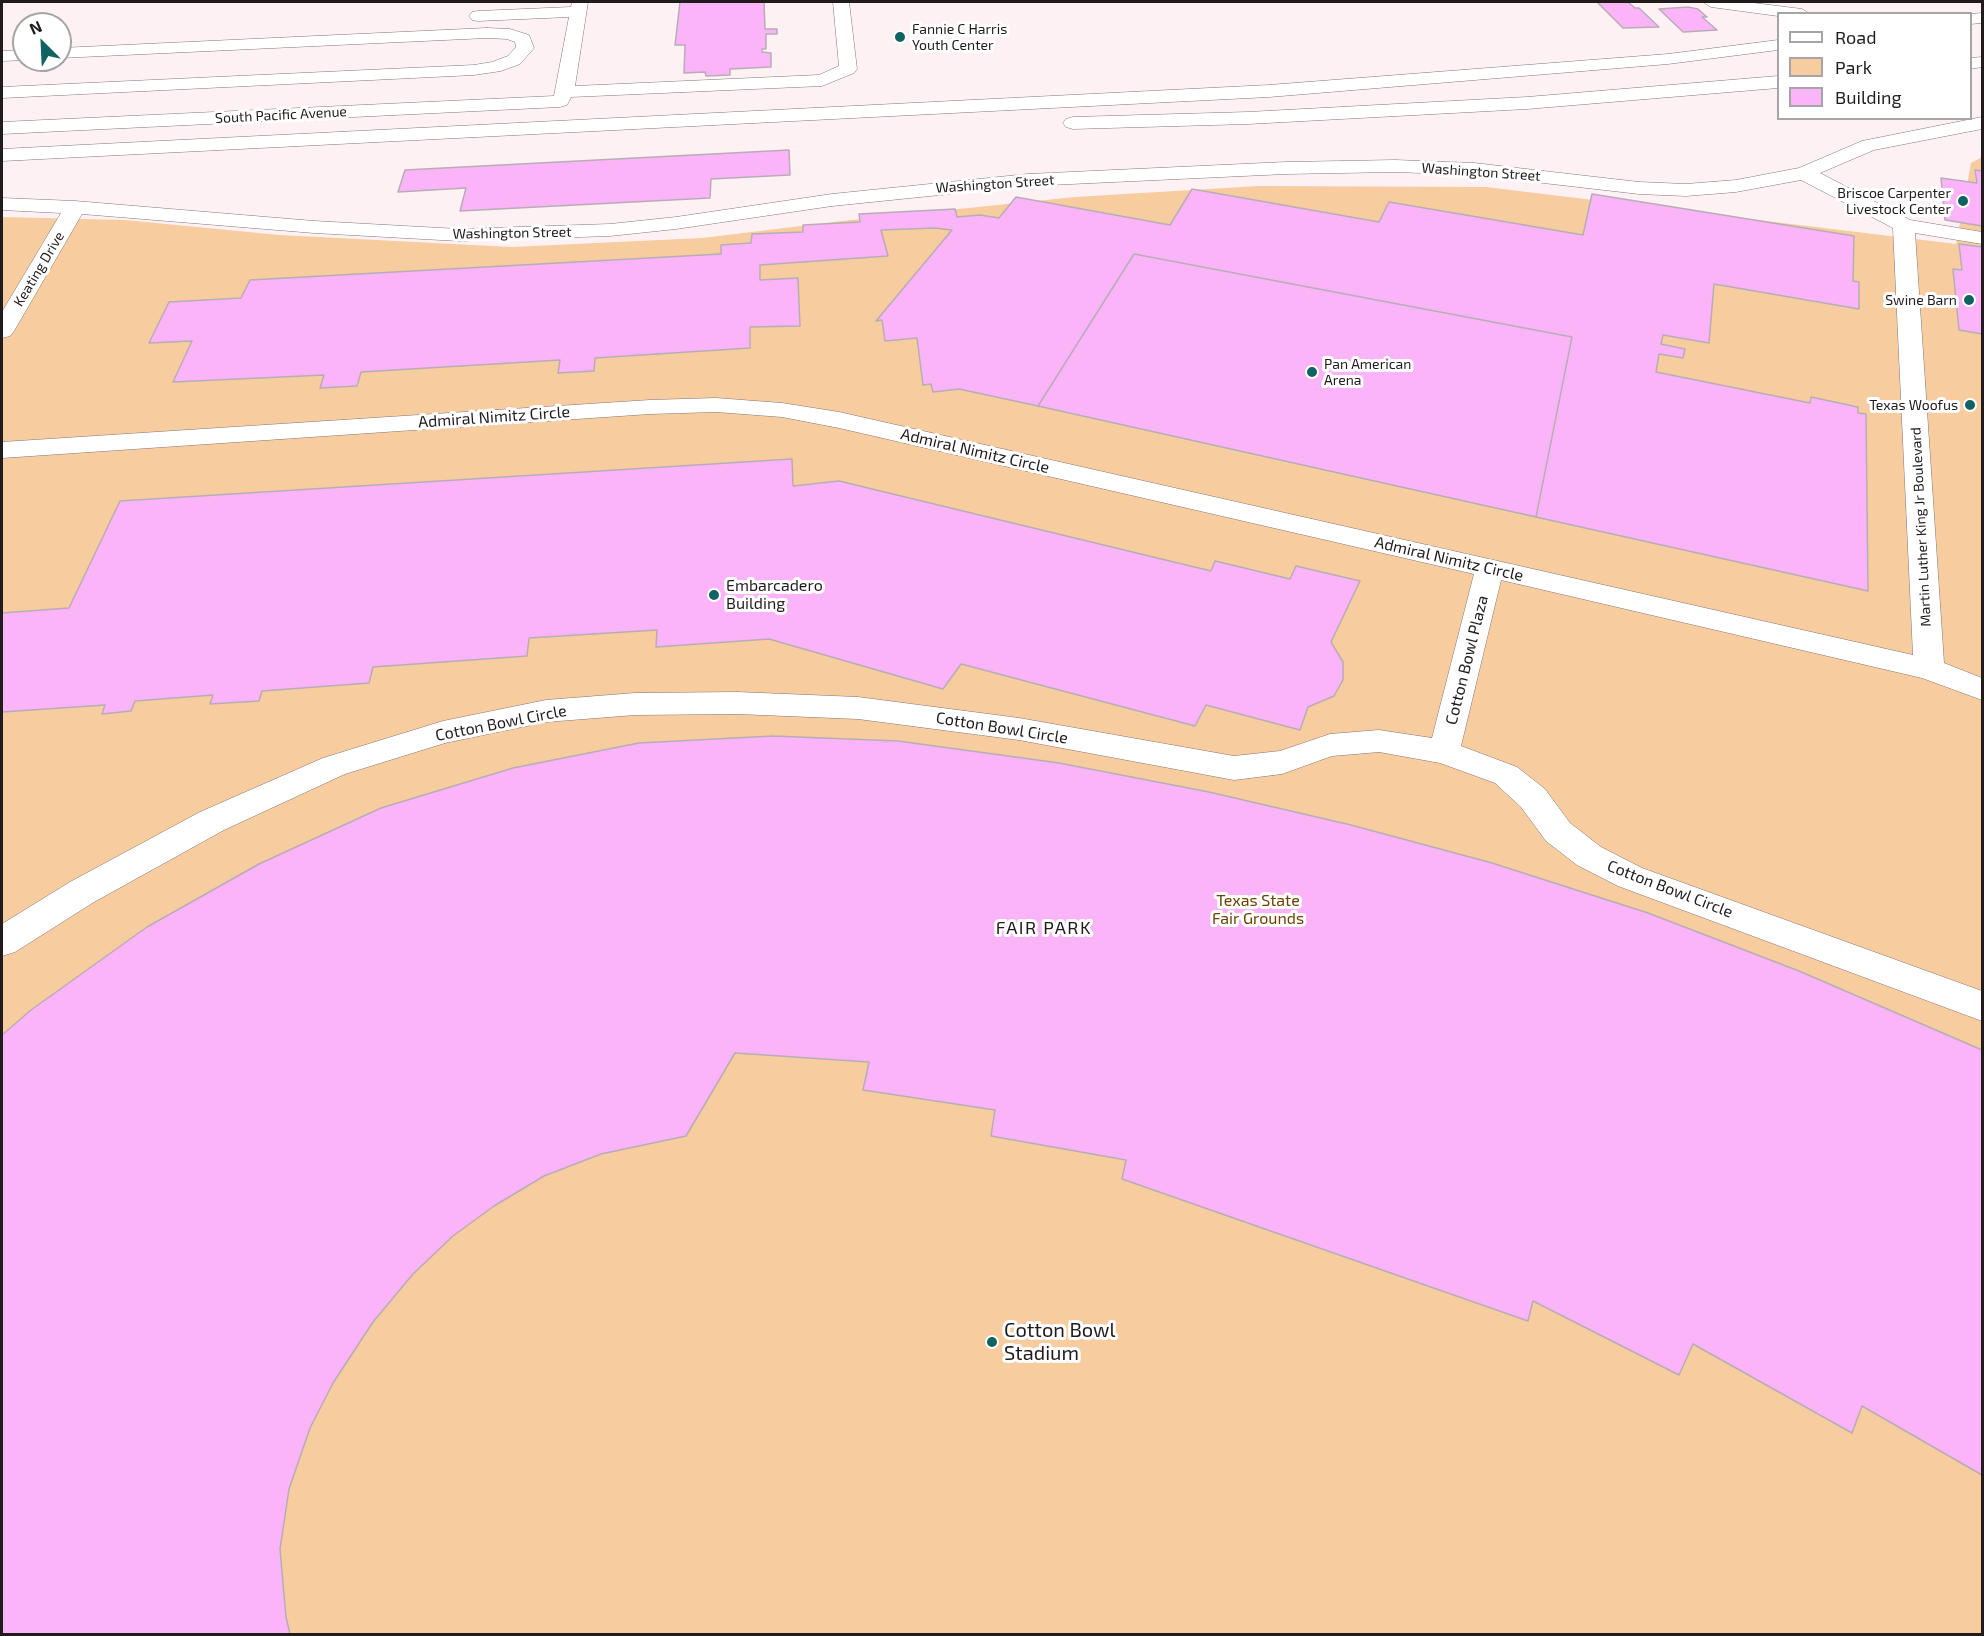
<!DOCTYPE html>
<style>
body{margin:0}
#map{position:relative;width:1984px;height:1636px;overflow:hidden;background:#fdf1f4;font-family:"Exo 2",sans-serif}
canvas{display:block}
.frame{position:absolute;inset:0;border:3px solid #211b1d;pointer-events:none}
.legend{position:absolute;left:1777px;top:12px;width:195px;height:108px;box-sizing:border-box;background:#fff;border:2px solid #a6a4a5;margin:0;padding:8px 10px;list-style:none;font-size:18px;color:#211b1d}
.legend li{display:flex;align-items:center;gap:12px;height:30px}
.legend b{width:30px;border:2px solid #a6a4a5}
.north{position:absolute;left:12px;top:12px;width:60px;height:60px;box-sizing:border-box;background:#fff;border:2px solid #a6a4a5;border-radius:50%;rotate:336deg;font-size:16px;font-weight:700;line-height:24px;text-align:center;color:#211b1d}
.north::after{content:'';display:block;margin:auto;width:21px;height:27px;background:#116262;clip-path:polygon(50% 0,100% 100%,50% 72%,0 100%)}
</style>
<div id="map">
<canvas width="1984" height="1636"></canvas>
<div class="frame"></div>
<ul class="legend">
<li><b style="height:8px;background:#fff"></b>Road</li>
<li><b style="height:16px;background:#f7cc9f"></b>Park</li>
<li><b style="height:16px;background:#fcb4f8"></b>Building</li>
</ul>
<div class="north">N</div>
</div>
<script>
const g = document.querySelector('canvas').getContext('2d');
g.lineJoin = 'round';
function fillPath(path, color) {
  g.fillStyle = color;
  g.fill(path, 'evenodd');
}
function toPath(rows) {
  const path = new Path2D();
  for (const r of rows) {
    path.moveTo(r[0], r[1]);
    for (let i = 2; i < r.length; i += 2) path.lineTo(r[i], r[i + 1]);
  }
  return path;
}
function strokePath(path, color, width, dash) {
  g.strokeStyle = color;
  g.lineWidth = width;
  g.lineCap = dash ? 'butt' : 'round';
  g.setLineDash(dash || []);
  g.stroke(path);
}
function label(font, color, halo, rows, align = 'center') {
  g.font = font + ' "Exo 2",sans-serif';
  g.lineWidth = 6;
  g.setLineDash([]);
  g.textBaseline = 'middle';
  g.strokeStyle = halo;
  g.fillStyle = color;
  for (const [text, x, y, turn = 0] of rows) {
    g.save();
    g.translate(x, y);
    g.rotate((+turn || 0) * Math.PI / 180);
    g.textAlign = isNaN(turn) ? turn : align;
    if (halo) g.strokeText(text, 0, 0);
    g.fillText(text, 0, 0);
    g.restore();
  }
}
fillPath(toPath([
 [1982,157,1982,1634,2,1634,2,217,125,220,279,235,512,247,702,238,842,221,1075,197,1258,186,1486,187,1956,244,1971,163]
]), '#f7cc9f');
const building = toPath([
 [680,2,764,2,765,29,777,29,777,34,766,34,766,49,762,49,762,52,771,53,771,67,730,69,730,75,706,76,705,72,684,73,685,45,675,45,680,2],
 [1597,2,1628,2,1635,8,1639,8,1659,27,1623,28,1597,2],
 [1688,7,1698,9,1707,17,1702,17,1717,30,1683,32,1659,9,1688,7],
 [789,150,790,175,711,179,710,198,460,211,466,188,398,192,405,170,789,150],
 [1975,170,1982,171,1982,226,1945,220,1941,178,1977,183,1975,170],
 [1192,189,1379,222,1389,202,1583,235,1592,194,1854,236,1853,281,1859,282,1859,309,1714,284,1709,343,1663,335,1661,344,1685,349,1683,358,1659,354,1656,372,1810,403,1811,397,1858,407,1858,413,1866,414,1868,591,1536,517,1572,337,1134,254,1038,406,959,389,933,392,931,384,923,385,917,338,885,341,882,320,876,321,952,230,935,228,881,230,888,256,760,265,760,280,798,278,800,326,750,327,750,348,595,358,594,371,558,373,560,360,361,372,357,386,320,388,324,375,173,382,192,341,149,343,169,302,241,298,250,280,721,254,721,245,751,243,752,234,803,232,803,225,860,222,859,214,955,209,957,217,980,215,999,218,1016,197,1170,225,1192,189],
 [1959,244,1982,247,1982,334,1959,330,1953,269,1962,270,1959,244],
 [1134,254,1572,337,1536,517,1038,406,1134,254],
 [792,459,793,486,839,481,1211,571,1215,561,1290,579,1296,566,1360,581,1331,642,1343,662,1343,680,1334,696,1308,707,1300,730,1206,705,1195,726,961,664,943,689,769,639,656,647,657,630,529,638,527,656,373,667,369,683,262,691,259,701,210,704,213,695,135,701,131,711,102,714,105,705,2,712,2,613,69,608,120,501,792,459],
 [773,736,898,741,1059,763,1209,792,1351,825,1492,863,1648,913,1799,971,1982,1050,1982,1475,1862,1406,1852,1433,1693,1344,1679,1375,1533,1301,1528,1321,1122,1179,1126,1160,991,1136,995,1110,863,1090,869,1062,735,1053,686,1136,601,1154,544,1176,494,1206,453,1236,413,1274,373,1322,333,1383,310,1428,289,1489,280,1549,286,1617,290,1634,2,1634,2,1035,31,1010,147,927,259,864,381,808,513,768,639,743,773,736]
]);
fillPath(building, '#fcb4f8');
strokePath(building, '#b7adb6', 1.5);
const minor = toPath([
 [572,2,588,2,575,86,819,75,839,66,833,2,849,2,857,69,854,73,822,86,571,97,567,105,560,107,2,134,2,122,554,96,569,17,478,21,472,20,469,16,472,12,478,11,571,7,572,2],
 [1703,2,1746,2,1802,9,1810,14,1778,14,1778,16,1711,7,1703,2],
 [1982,13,1982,23,1970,24,1970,14,1982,13],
 [487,28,510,29,529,35,534,48,520,64,501,71,474,75,2,98,2,87,474,65,492,62,508,56,516,47,515,42,507,39,487,38,60,58,60,48,487,28],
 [1778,40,1778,50,1668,64,1269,97,2,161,2,149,1269,85,1668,54,1778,40],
 [24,50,26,60,2,61,2,51,24,50],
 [1982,57,1982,67,1970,69,1970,58,1982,57],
 [1778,76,1778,88,1527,109,1248,124,1073,129,1066,127,1063,123,1066,119,1073,117,1248,112,1527,97,1778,76],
 [1982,117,1982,129,1874,150,1820,173,1910,220,1982,232,1982,244,1915,233,1944,663,1982,678,1982,700,1922,678,1501,580,1461,746,1517,767,1545,789,1570,823,1601,847,1642,868,1982,991,1982,1021,1618,886,1577,865,1546,841,1521,807,1495,783,1440,763,1379,752,1332,756,1282,774,1234,780,1019,740,858,719,737,714,635,715,546,722,445,743,345,774,224,830,94,902,15,952,2,956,2,924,70,882,200,812,323,758,443,721,546,700,635,693,737,692,858,697,1019,718,1234,756,1280,751,1330,734,1379,730,1432,738,1474,574,839,428,782,417,716,412,650,414,2,458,2,442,650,400,716,398,782,403,839,412,1913,655,1893,228,1801,180,1736,192,1686,196,1639,194,1474,175,1395,172,1286,174,1028,186,832,206,676,229,610,236,459,241,314,233,82,214,14,331,10,336,2,338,2,312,61,213,2,210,2,198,75,201,314,221,459,229,610,224,676,217,832,194,1028,174,1286,162,1395,160,1474,163,1639,182,1686,184,1736,180,1799,168,1862,141,1982,117]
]);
strokePath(minor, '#837679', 1);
fillPath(minor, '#fff');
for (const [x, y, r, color] of [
 [900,37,6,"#116262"],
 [1963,201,6,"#116262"],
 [1969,300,6,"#116262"],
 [1312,372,6,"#116262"],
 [1970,405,6,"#116262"],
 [714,595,6,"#116262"],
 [992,1342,6,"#116262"]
]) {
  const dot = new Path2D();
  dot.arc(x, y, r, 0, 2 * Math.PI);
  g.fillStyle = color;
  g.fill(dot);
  strokePath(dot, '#fff', 2);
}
label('14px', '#211b1d', '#fff', [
 ["Fannie C Harris",912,29,"left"],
 ["Youth Center",912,45,"left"],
 ["Briscoe Carpenter",1951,193],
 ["Livestock Center",1951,209],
 ["Swine Barn",1957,300],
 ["Pan American",1324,364,"left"],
 ["Arena",1324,380,"left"],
 ["Texas Woofus",1958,405]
], 'right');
label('14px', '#211b1d', '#fff', [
 ["South Pacific Avenue",281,115,-3],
 ["Washington Street",1481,172,4],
 ["Washington Street",995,184,-4],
 ["Washington Street",512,233,-1],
 ["Keating Drive",39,269,-59],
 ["Martin Luther King Jr Boulevard",1921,527,-93]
]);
label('16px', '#211b1d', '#fff', [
 ["Admiral Nimitz Circle",494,417,-4],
 ["Admiral Nimitz Circle",975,451,13],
 ["Admiral Nimitz Circle",1449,559,13],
 ["Cotton Bowl Plaza",1467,660,-76],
 ["Cotton Bowl Circle",501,723,-11],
 ["Cotton Bowl Circle",1002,728,9],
 ["Cotton Bowl Circle",1670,889,21]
]);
label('16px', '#211b1d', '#fff', [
 ["Embarcadero",726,586],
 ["Building",726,604]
], 'left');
label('16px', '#6c4103', '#fff', [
 ["Texas State",1258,901],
 ["Fair Grounds",1258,919]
]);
g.letterSpacing = '1.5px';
label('18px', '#211b1d', '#fff', [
 ["FAIR PARK",1044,928]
]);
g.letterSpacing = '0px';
label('20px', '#211b1d', '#fff', [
 ["Cotton Bowl",1004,1330],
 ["Stadium",1004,1353]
], 'left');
</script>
